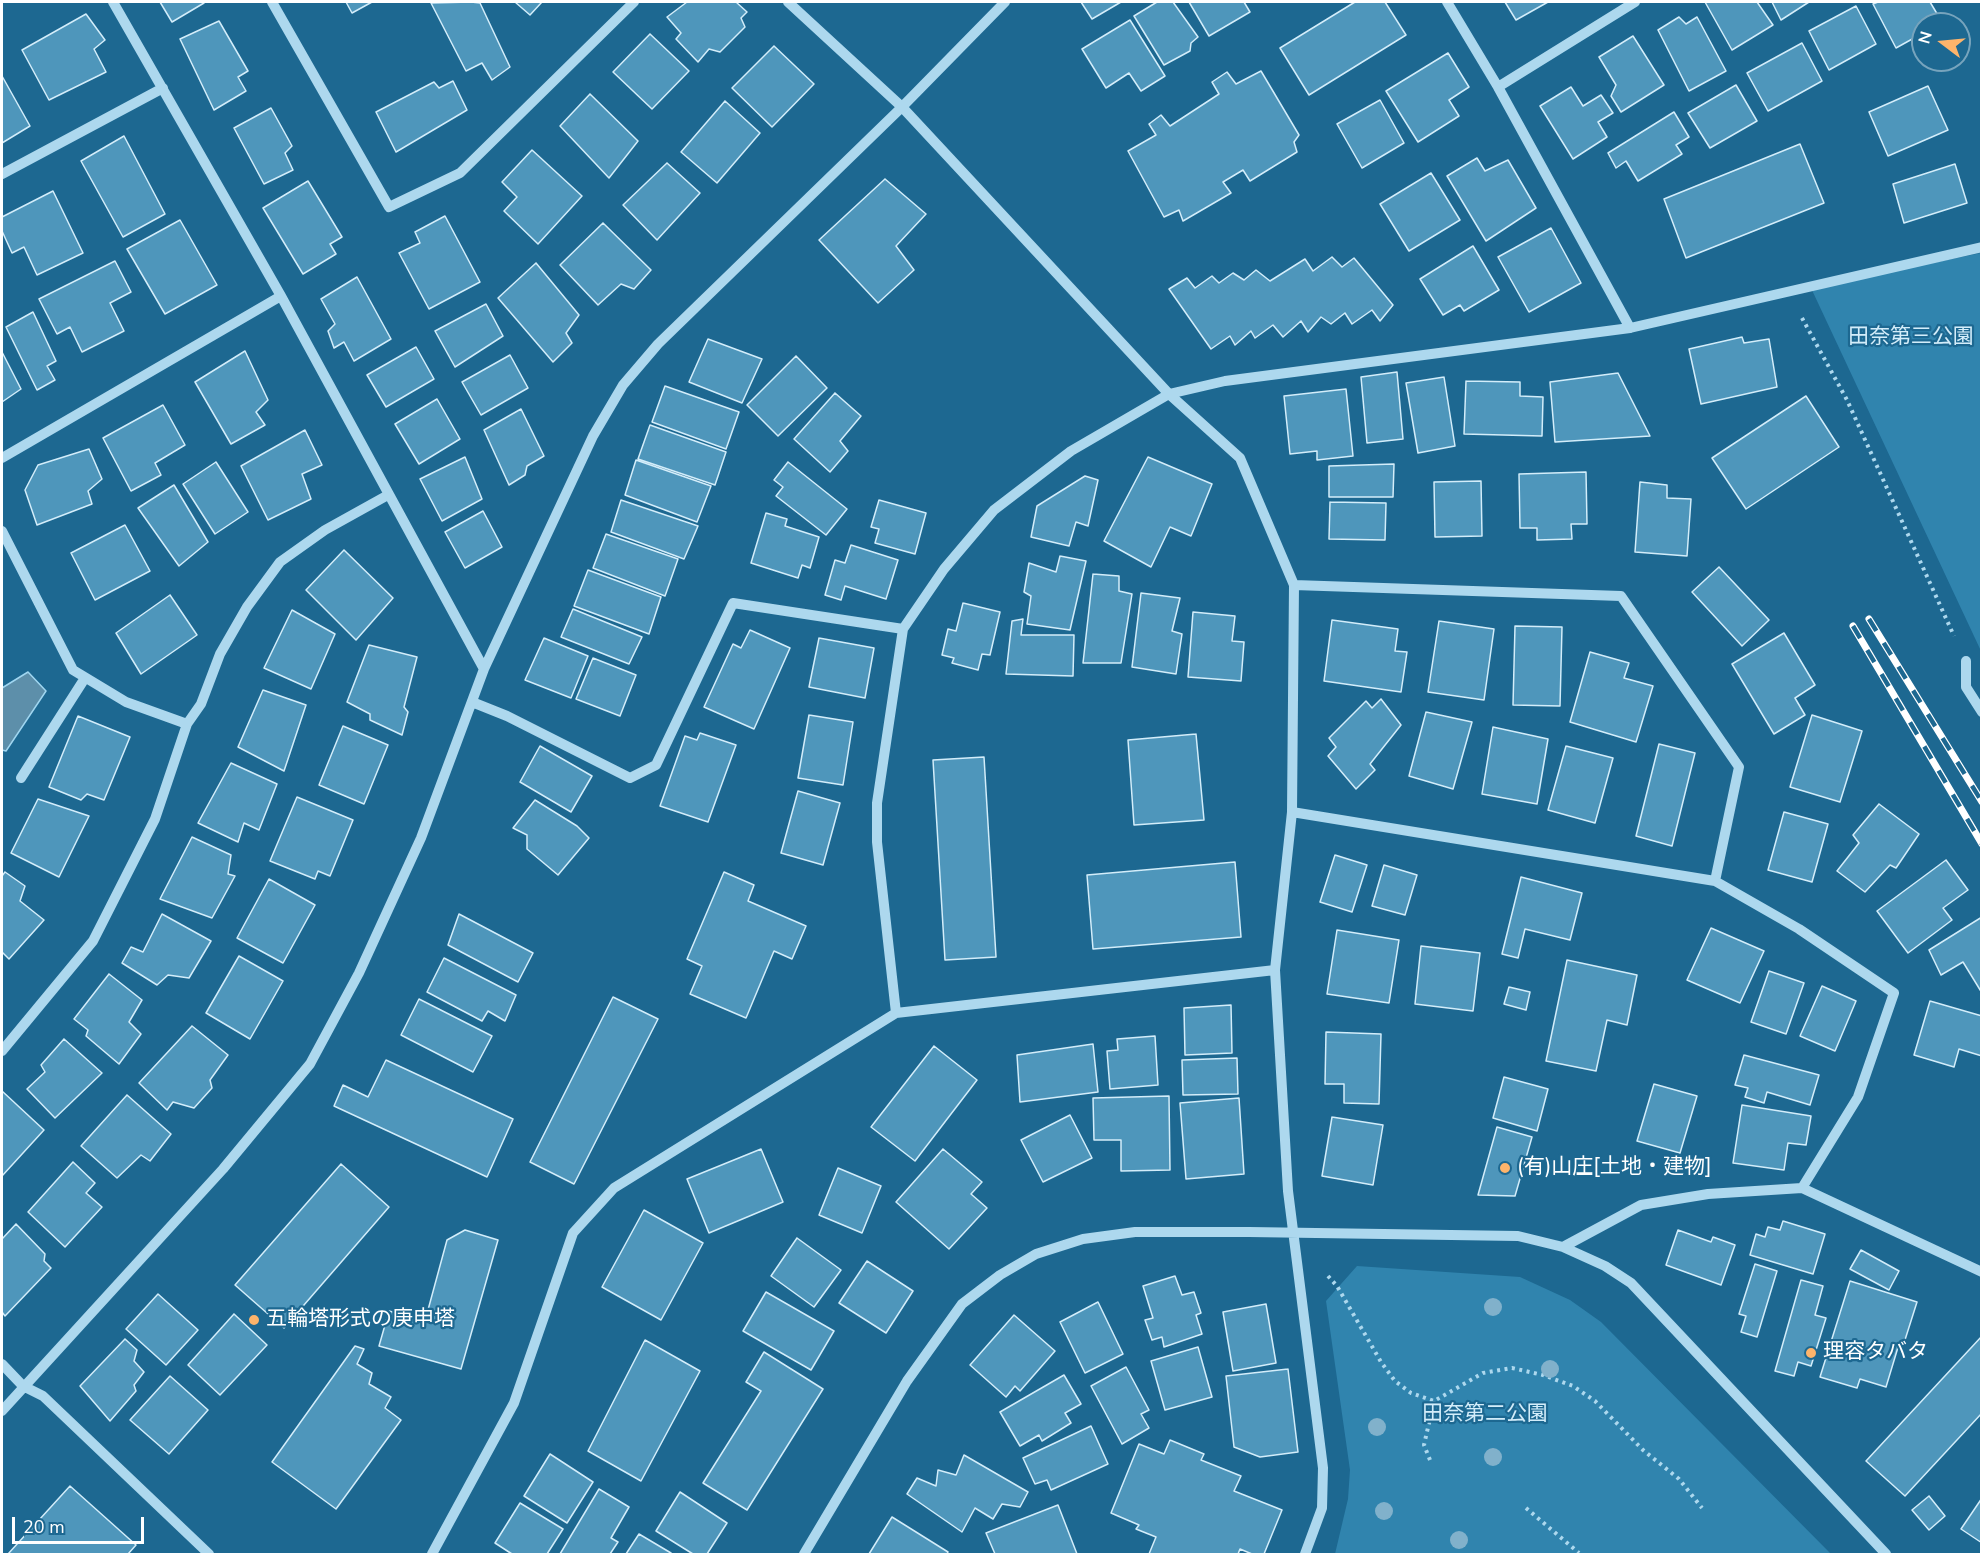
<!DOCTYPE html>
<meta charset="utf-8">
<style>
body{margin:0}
#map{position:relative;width:1983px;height:1556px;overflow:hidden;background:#1d6891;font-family:"Nunito Sans",sans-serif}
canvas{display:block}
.frame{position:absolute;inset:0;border:3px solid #fff;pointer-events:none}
.north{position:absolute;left:1911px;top:12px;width:60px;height:60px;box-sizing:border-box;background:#1d6891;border:2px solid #77a4bd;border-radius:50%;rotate:286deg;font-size:16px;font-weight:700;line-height:24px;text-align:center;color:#fff}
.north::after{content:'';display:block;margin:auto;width:21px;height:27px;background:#fdb46b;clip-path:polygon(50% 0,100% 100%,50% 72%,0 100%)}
.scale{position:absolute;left:12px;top:1517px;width:132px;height:27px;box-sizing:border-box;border:3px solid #fff;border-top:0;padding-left:8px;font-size:18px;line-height:21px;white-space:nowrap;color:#fff;-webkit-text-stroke:4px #1d6891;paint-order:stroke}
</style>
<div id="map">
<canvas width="1983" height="1556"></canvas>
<div class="frame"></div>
<div class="north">N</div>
<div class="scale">20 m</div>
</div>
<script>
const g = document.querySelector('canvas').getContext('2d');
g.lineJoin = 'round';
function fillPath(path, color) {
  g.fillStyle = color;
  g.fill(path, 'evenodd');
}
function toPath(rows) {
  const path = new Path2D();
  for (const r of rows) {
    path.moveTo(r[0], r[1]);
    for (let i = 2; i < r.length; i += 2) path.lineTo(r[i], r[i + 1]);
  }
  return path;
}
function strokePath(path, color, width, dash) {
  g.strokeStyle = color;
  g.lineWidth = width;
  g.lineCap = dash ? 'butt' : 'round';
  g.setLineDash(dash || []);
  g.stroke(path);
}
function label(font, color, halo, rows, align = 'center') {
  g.font = font + ' "Nunito Sans","Noto Sans JP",sans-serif';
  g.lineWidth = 4.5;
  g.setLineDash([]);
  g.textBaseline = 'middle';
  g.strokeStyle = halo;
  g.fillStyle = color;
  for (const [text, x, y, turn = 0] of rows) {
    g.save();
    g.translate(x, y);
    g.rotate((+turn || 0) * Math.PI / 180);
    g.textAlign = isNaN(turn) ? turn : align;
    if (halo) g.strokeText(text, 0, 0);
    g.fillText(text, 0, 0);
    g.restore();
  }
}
fillPath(toPath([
 [1981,253,1981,651,1811,288],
 [1357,1266,1520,1277,1570,1300,1601,1322,1831,1554,1335,1554,1348,1499,1350,1470,1326,1301]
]), '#3084ae');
const water = toPath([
 [28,672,46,691,6,751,2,750,2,688,28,672]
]);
fillPath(water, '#5d8faa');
strokePath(water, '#a0d6f0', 1.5);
const building = toPath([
 [160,2,203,2,204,3,172,22,160,2],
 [346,2,372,2,352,13,346,2],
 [471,2,480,3,510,67,492,80,482,63,466,71,431,3,471,2],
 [515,2,542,2,530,15,515,2],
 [687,2,736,2,747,12,741,18,745,27,720,52,709,49,698,62,676,39,681,33,667,17,687,2],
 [1081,2,1121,2,1092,19,1081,2],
 [1157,2,1173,2,1198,37,1191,43,1190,51,1164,65,1134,16,1157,2],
 [1189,2,1244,2,1250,12,1209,36,1189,2],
 [1355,2,1385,2,1406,35,1309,95,1280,48,1355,2],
 [1505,2,1548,2,1516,20,1505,2],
 [1705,2,1757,2,1773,25,1732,50,1705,2],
 [1772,2,1809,2,1781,20,1772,2],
 [1878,2,1930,2,1942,22,1923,24,1923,33,1896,48,1873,4,1878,2],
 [1856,6,1876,44,1829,70,1809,31,1856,6],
 [86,14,105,40,94,49,106,72,49,100,22,50,86,14],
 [1679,17,1686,24,1697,17,1726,71,1689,91,1658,30,1679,17],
 [1130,20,1165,76,1141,91,1129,73,1106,88,1082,49,1130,20],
 [219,21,248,71,238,77,246,91,214,110,180,39,219,21],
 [650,34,689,71,652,109,613,72,650,34],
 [1633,36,1664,85,1621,112,1611,96,1616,85,1599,57,1633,36],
 [1802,43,1822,81,1768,111,1747,73,1802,43],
 [774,46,814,84,772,127,732,88,774,46],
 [1448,53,1469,87,1449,100,1459,116,1418,142,1386,91,1448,53],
 [1261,71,1299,135,1294,142,1297,152,1250,181,1243,170,1223,182,1231,193,1183,221,1179,210,1164,217,1128,151,1156,135,1149,124,1161,115,1170,126,1219,94,1212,82,1227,72,1236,84,1261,71],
 [2,76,30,126,2,143,2,76],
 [453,81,467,110,396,152,376,112,434,82,439,88,453,81],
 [1736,85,1757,121,1710,148,1688,113,1736,85],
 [1928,86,1948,130,1888,156,1869,112,1928,86],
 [1571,87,1583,106,1601,95,1613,113,1598,122,1607,137,1573,159,1540,106,1571,87],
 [590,94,638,141,609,178,560,126,590,94],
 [1380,100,1404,143,1362,168,1337,124,1380,100],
 [725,101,760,133,717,183,681,152,725,101],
 [271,108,292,146,285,153,293,170,264,184,234,128,271,108],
 [1674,112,1689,137,1676,145,1682,154,1638,181,1626,161,1616,168,1608,153,1674,112],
 [124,136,165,214,123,237,81,161,124,136],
 [1800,144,1824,203,1686,258,1664,199,1800,144],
 [532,150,582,196,538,244,504,211,517,197,502,182,532,150],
 [1477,158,1485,171,1508,160,1536,208,1486,241,1447,176,1477,158],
 [667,163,700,193,657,240,623,205,667,163],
 [1955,164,1967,203,1904,223,1893,184,1955,164],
 [1431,173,1460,220,1409,251,1380,204,1431,173],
 [885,179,926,214,896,246,914,270,878,303,819,240,885,179],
 [308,181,342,237,330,244,336,254,303,274,263,208,308,181],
 [53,191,83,253,37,275,24,247,12,253,2,231,2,217,53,191],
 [445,216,480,282,429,309,399,253,420,243,415,232,445,216],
 [180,220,217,285,165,314,127,249,180,220],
 [603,223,651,270,634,289,621,284,598,305,560,265,603,223],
 [1551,228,1581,283,1529,312,1498,257,1551,228],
 [1473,246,1499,290,1464,311,1460,305,1443,315,1420,279,1473,246],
 [1332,257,1342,267,1354,258,1393,305,1380,321,1372,310,1352,324,1345,313,1331,324,1321,317,1308,332,1301,321,1283,337,1273,325,1255,338,1251,331,1235,345,1230,336,1211,349,1169,289,1187,278,1195,288,1212,276,1219,283,1233,273,1244,280,1256,270,1270,281,1305,259,1313,271,1332,257],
 [115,261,131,292,110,303,124,331,82,352,70,327,57,334,39,299,115,261],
 [536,263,579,315,566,333,572,343,553,362,498,298,536,263],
 [357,277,391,339,354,361,344,342,334,348,328,331,335,324,321,299,357,277],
 [486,304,503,336,455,367,435,331,486,304],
 [33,312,56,361,47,366,55,380,37,390,6,327,33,312],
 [1742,337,1744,343,1769,339,1777,387,1701,404,1689,349,1742,337],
 [708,339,762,359,742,403,689,382,708,339],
 [416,347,434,379,386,407,367,375,416,347],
 [245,351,268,400,256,412,265,425,231,444,195,382,245,351],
 [2,352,21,389,2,402,2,352],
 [510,355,528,388,481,415,462,382,510,355],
 [796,356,827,388,778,436,747,405,796,356],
 [1397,372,1403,439,1367,443,1361,377,1397,372],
 [1618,373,1650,436,1555,442,1550,382,1618,373],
 [1444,377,1455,446,1418,453,1406,383,1444,377],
 [1466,381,1520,382,1520,396,1543,397,1542,436,1464,434,1466,381],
 [665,386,739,412,726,449,652,422,665,386],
 [1346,389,1353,456,1317,460,1317,451,1290,454,1284,396,1346,389],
 [835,393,861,416,840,441,848,451,830,472,794,439,835,393],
 [1806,396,1839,447,1746,509,1712,458,1806,396],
 [437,399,460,439,419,464,395,424,437,399],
 [163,405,185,445,155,463,161,475,131,491,103,438,163,405],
 [521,409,544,456,527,466,525,475,509,485,484,430,521,409],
 [650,425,726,452,715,485,638,459,650,425],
 [305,430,322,465,302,474,311,499,268,520,241,466,305,430],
 [89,449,102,479,88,491,92,504,37,525,25,490,38,465,89,449],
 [465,457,482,499,442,521,420,479,465,457],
 [1148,457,1212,484,1191,536,1170,527,1151,567,1104,541,1148,457],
 [636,460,711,486,697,522,625,495,636,460],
 [216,462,248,512,215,534,183,484,216,462],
 [788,462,847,509,826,535,776,496,783,487,774,480,788,462],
 [1394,464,1393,497,1329,497,1329,466,1394,464],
 [1586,472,1587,524,1571,524,1572,539,1537,540,1537,528,1520,528,1519,474,1586,472],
 [1085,476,1098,480,1088,526,1076,522,1069,546,1031,537,1037,506,1085,476],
 [1481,481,1482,536,1435,537,1434,482,1481,481],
 [1640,482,1667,485,1667,498,1691,499,1687,556,1635,552,1640,482],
 [174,485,208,542,179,566,138,508,174,485],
 [621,500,698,526,684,559,611,532,621,500],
 [879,500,926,513,915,554,875,543,879,529,871,527,879,500],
 [1330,502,1386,503,1385,540,1329,539,1330,502],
 [483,511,502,547,465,568,445,532,483,511],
 [766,513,787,519,785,526,819,537,810,568,802,565,798,578,751,563,766,513],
 [125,525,150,571,95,600,71,553,125,525],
 [606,534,678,559,665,596,593,568,606,534],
 [851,545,898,560,886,599,845,586,841,600,825,595,835,560,845,563,851,545],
 [344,550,393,598,356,640,306,590,344,550],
 [1060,556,1086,561,1070,630,1027,624,1031,596,1024,592,1029,563,1056,572,1060,556],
 [1719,567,1769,620,1742,646,1692,592,1719,567],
 [588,570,661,597,649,634,574,606,588,570],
 [1093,574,1119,576,1119,591,1132,594,1121,663,1083,663,1093,574],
 [1141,593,1180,598,1172,631,1182,634,1176,674,1132,667,1141,593],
 [170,595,197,635,141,674,116,633,170,595],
 [963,603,1000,612,990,655,982,654,978,670,952,663,954,658,942,655,948,629,956,631,963,603],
 [573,609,642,637,629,664,561,637,573,609],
 [292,610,335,634,311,689,264,668,292,610],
 [1193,612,1235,616,1232,641,1244,642,1241,681,1188,677,1193,612],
 [1023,619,1021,635,1074,635,1073,676,1006,674,1012,621,1023,619],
 [1332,620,1398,629,1395,651,1407,652,1401,692,1324,681,1332,620],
 [1439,621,1494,629,1484,700,1428,692,1439,621],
 [1515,626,1562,627,1560,706,1513,705,1515,626],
 [750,630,790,648,754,729,704,707,733,644,741,648,750,630],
 [1784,633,1815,685,1795,698,1805,715,1774,734,1732,664,1784,633],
 [544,638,588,656,571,698,525,680,544,638],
 [819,638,874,648,865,698,809,687,819,638],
 [369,645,417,657,404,707,408,712,402,735,370,720,370,714,347,702,369,645],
 [1590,652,1629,663,1624,678,1653,686,1636,742,1570,722,1590,652],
 [593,658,636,675,620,716,576,699,593,658],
 [263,690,306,705,284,771,238,747,263,690],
 [1381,699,1401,725,1370,764,1375,770,1356,789,1328,756,1336,747,1329,738,1366,701,1372,708,1381,699],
 [1426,712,1472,722,1453,789,1409,776,1426,712],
 [809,715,853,722,843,785,798,778,809,715],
 [1812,715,1862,731,1840,802,1790,787,1812,715],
 [78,716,130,737,104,800,87,794,81,800,49,787,78,716],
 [343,726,388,745,364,804,319,785,343,726],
 [1493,727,1548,739,1537,804,1482,794,1493,727],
 [700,733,736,745,708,822,660,806,685,736,697,740,700,733],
 [1196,734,1204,820,1134,825,1128,740,1196,734],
 [1659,744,1695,753,1672,846,1636,836,1659,744],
 [540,746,592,776,571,812,520,782,540,746],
 [1566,746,1613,758,1595,823,1548,810,1566,746],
 [984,757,996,957,945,960,933,760,984,757],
 [231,763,277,784,259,830,244,823,238,842,198,823,231,763],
 [798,791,840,803,823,865,781,853,798,791],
 [297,797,353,820,330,876,318,871,315,879,270,861,297,797],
 [38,799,89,816,59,877,11,853,38,799],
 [535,800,577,826,589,838,558,875,527,849,527,835,513,828,535,800],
 [1879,804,1919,834,1896,868,1890,865,1865,892,1837,871,1859,843,1853,835,1879,804],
 [1784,812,1828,824,1812,882,1768,870,1784,812],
 [192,837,231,855,228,874,235,876,212,918,160,899,192,837],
 [1335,855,1367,865,1352,912,1320,902,1335,855],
 [1946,860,1968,890,1943,908,1952,920,1908,953,1877,911,1946,860],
 [1235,862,1241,937,1093,949,1087,875,1235,862],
 [1384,865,1417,875,1405,915,1372,906,1384,865],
 [5,872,25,886,20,901,44,920,9,959,2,952,2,876,5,872],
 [724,872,754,885,748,901,806,926,792,959,774,951,746,1018,690,994,702,966,687,959,724,872],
 [1521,877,1582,893,1570,940,1525,929,1518,958,1502,954,1521,877],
 [269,879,315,905,283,963,237,938,269,879],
 [162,914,211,941,189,978,168,975,157,985,122,963,131,947,143,952,162,914],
 [459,914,533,953,518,982,448,945,459,914],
 [1982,917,1982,993,1963,962,1941,975,1929,950,1982,917],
 [1711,928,1764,951,1740,1003,1687,980,1711,928],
 [1337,930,1399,940,1389,1003,1327,994,1337,930],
 [1421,946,1480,953,1473,1011,1415,1004,1421,946],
 [239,956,283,981,250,1039,206,1013,239,956],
 [444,958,516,995,505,1021,488,1011,482,1021,427,992,444,958],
 [1567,960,1637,975,1627,1025,1607,1020,1596,1071,1546,1061,1567,960],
 [1769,971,1804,983,1786,1034,1751,1022,1769,971],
 [109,974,142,1000,129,1022,141,1034,119,1064,86,1036,88,1030,74,1019,109,974],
 [1822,986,1856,1001,1835,1051,1800,1036,1822,986],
 [1509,987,1530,992,1526,1010,1504,1004,1509,987],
 [613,997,658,1019,574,1184,530,1162,613,997],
 [419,999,492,1036,473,1072,401,1035,419,999],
 [1930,1001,1982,1016,1982,1056,1959,1049,1954,1067,1914,1055,1930,1001],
 [1231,1005,1232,1053,1185,1055,1184,1008,1231,1005],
 [192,1026,228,1055,210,1080,212,1088,194,1108,173,1102,167,1110,139,1083,192,1026],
 [1326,1032,1381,1034,1379,1104,1344,1103,1344,1084,1325,1084,1326,1032],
 [1155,1036,1158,1085,1110,1089,1107,1051,1118,1050,1117,1039,1155,1036],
 [64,1039,102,1073,55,1118,27,1089,45,1072,41,1065,64,1039],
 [1093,1044,1098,1092,1020,1102,1017,1055,1093,1044],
 [934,1046,977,1080,915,1161,871,1127,934,1046],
 [1744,1055,1819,1075,1810,1105,1767,1092,1764,1103,1745,1097,1748,1088,1735,1085,1744,1055],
 [1237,1058,1238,1094,1183,1095,1182,1060,1237,1058],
 [386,1060,513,1119,487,1177,334,1106,343,1085,368,1097,386,1060],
 [1504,1077,1548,1089,1537,1131,1493,1118,1504,1077],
 [1654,1084,1697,1096,1680,1153,1637,1141,1654,1084],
 [2,1091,44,1130,2,1176,2,1091],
 [127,1095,171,1134,150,1161,141,1155,117,1178,81,1146,127,1095],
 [1169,1096,1170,1170,1121,1171,1121,1140,1094,1140,1093,1098,1169,1096],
 [1239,1098,1244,1174,1186,1179,1180,1103,1239,1098],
 [1742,1105,1811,1116,1806,1145,1788,1143,1784,1170,1733,1163,1742,1105],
 [1070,1115,1092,1158,1043,1182,1021,1140,1070,1115],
 [1332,1117,1383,1125,1373,1185,1322,1176,1332,1117],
 [1497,1127,1532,1137,1515,1196,1478,1195,1497,1127],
 [761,1149,783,1202,709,1233,687,1179,761,1149],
 [943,1149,982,1182,971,1194,987,1208,949,1249,896,1202,943,1149],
 [73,1162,95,1183,86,1193,102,1207,65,1247,28,1212,73,1162],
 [341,1164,389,1207,284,1328,235,1285,341,1164],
 [838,1168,881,1186,862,1233,819,1215,838,1168],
 [644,1210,703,1243,661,1320,602,1287,644,1210],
 [1783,1221,1825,1234,1813,1274,1750,1255,1756,1234,1765,1237,1768,1227,1780,1230,1783,1221],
 [16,1224,45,1254,44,1261,51,1268,5,1316,2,1312,2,1239,16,1224],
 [465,1230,498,1240,461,1369,379,1346,389,1311,425,1321,447,1240,465,1230],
 [1678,1230,1711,1242,1713,1237,1735,1245,1721,1285,1666,1265,1678,1230],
 [797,1238,841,1270,814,1307,771,1276,797,1238],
 [1861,1250,1899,1271,1889,1290,1850,1269,1861,1250],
 [867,1261,913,1291,886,1333,839,1303,867,1261],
 [1755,1264,1777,1271,1757,1337,1741,1332,1746,1316,1739,1314,1755,1264],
 [1175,1276,1182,1295,1194,1292,1201,1313,1196,1315,1202,1334,1164,1347,1162,1337,1152,1340,1145,1320,1153,1318,1143,1286,1175,1276],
 [1801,1280,1823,1286,1815,1315,1826,1318,1811,1366,1798,1362,1794,1376,1775,1371,1801,1280],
 [1850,1281,1917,1302,1904,1343,1899,1344,1886,1387,1860,1379,1857,1388,1820,1377,1850,1281],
 [766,1292,834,1331,811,1370,743,1331,766,1292],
 [158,1294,198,1330,166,1365,126,1329,158,1294],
 [1098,1302,1123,1354,1085,1373,1060,1322,1098,1302],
 [1266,1304,1276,1363,1233,1371,1223,1312,1266,1304],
 [234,1314,267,1345,220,1395,188,1365,234,1314],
 [1014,1315,1055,1351,1020,1391,1015,1386,1006,1397,970,1365,1014,1315],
 [1982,1336,1982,1413,1905,1496,1866,1461,1982,1336],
 [125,1339,137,1350,134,1361,144,1372,134,1385,136,1391,110,1421,80,1386,125,1339],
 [645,1340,700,1371,641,1481,588,1451,645,1340],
 [355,1346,364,1349,357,1364,372,1373,369,1384,391,1397,385,1408,401,1420,336,1509,272,1462,355,1346],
 [1198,1347,1212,1397,1165,1410,1151,1361,1198,1347],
 [764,1352,823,1389,747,1510,703,1483,761,1391,746,1382,764,1352],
 [1126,1367,1149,1410,1141,1414,1149,1428,1122,1444,1091,1386,1126,1367],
 [1288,1369,1298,1452,1260,1457,1234,1447,1226,1376,1288,1369],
 [1064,1375,1081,1404,1065,1413,1071,1423,1042,1441,1039,1435,1020,1446,1000,1412,1064,1375],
 [170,1376,208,1410,169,1454,130,1420,170,1376],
 [1091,1426,1108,1464,1051,1490,1047,1480,1035,1484,1023,1458,1091,1426],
 [1170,1440,1204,1454,1201,1460,1241,1476,1234,1491,1282,1510,1264,1554,1252,1554,1240,1549,1238,1554,1149,1554,1156,1537,1136,1529,1139,1525,1111,1513,1139,1444,1164,1454,1170,1440],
 [550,1454,593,1482,567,1523,524,1496,550,1454],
 [964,1455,1028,1492,1020,1507,1002,1504,993,1519,975,1508,962,1532,907,1494,917,1478,936,1486,938,1470,956,1475,964,1455],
 [70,1486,136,1545,128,1554,8,1554,70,1486],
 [599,1489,629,1507,611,1538,618,1542,610,1554,560,1554,599,1489],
 [680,1492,727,1523,707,1554,693,1554,656,1531,680,1492],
 [1929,1496,1945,1516,1929,1530,1912,1510,1929,1496],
 [1982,1498,1982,1543,1961,1529,1982,1498],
 [520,1503,563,1529,547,1554,512,1554,495,1543,520,1503],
 [1058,1505,1077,1554,995,1554,986,1533,1058,1505],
 [892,1517,948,1552,947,1554,869,1554,892,1517],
 [639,1534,671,1553,670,1554,626,1554,639,1534]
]);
fillPath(building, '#4e96bb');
strokePath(building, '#d3edfa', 1.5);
strokePath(toPath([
 [1802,318,1847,400,1954,636],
 [1328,1276,1337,1286,1381,1362,1395,1381,1411,1393,1434,1401,1483,1373,1512,1368,1543,1375,1573,1386,1595,1401,1643,1450,1679,1479,1702,1508],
 [1430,1460,1424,1445,1434,1401],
 [1526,1508,1579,1553]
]), '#add8ee', 4, [3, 4.5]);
strokePath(toPath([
 [113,2,281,296,484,669],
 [272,2,389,207,460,173,634,2],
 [788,2,902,107,1169,394,1240,458,1294,585,1292,812,1275,970,1288,1191,1323,1468,1322,1508,1305,1554],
 [1447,2,1498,87,1630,328],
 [1498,87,1635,2],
 [2,174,163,88],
 [2,458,281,296],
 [2,531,73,670,126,702,187,724],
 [1294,585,1621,596,1739,767,1715,881],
 [1966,661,1966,687,1982,712],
 [472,702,507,716,630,778,656,765,733,603,903,629],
 [21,778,85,678],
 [1292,812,1715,881,1799,929,1894,993,1858,1097,1802,1188],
 [896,1013,877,842,877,803,903,629,944,569,994,510,1071,451,1169,394,1225,381,1630,328,1982,247],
 [2,1051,93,941,155,819,187,724,201,704,220,654,247,607,280,562,325,530,388,495],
 [1563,1247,1641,1205,1708,1194,1802,1188,1982,1272],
 [2,1364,23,1386,43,1396,209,1554],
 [2,1411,223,1169,310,1064,359,973,421,838,484,669,593,436,623,385,658,344,902,107,1005,2],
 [432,1554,514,1403,573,1233,614,1188,896,1013,1275,970],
 [804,1554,907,1381,962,1304,1000,1275,1036,1254,1083,1239,1135,1232,1249,1232,1518,1236,1563,1247,1605,1266,1631,1283,1886,1554]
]), '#add8ee', 10);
const rail = toPath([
 [1869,619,1982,802],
 [1853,626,1982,844]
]);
strokePath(rail, '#fff', 7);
strokePath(rail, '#1d6891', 4.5, [14]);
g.fillStyle = '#81b1cb';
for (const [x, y] of [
 [1493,1307],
 [1550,1369],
 [1377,1427],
 [1493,1457],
 [1384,1511],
 [1459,1540]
]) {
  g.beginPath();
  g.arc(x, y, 9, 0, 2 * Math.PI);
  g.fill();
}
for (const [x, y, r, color] of [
 [1505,1168,6,"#fdb46b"],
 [254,1320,6,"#fdb46b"],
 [1811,1353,6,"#fdb46b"]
]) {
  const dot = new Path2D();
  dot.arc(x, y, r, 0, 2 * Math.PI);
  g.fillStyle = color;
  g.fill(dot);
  strokePath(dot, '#1d6891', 2);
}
label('21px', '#d3edfa', '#1d6891', [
 ["田奈第三公園",1911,338],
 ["田奈第二公園",1485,1415]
]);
label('21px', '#fff', '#1d6891', [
 ["(有)山庄[土地・建物]",1517,1168],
 ["五輪塔形式の庚申塔",266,1320],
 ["理容タバタ",1823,1353]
], 'left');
</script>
